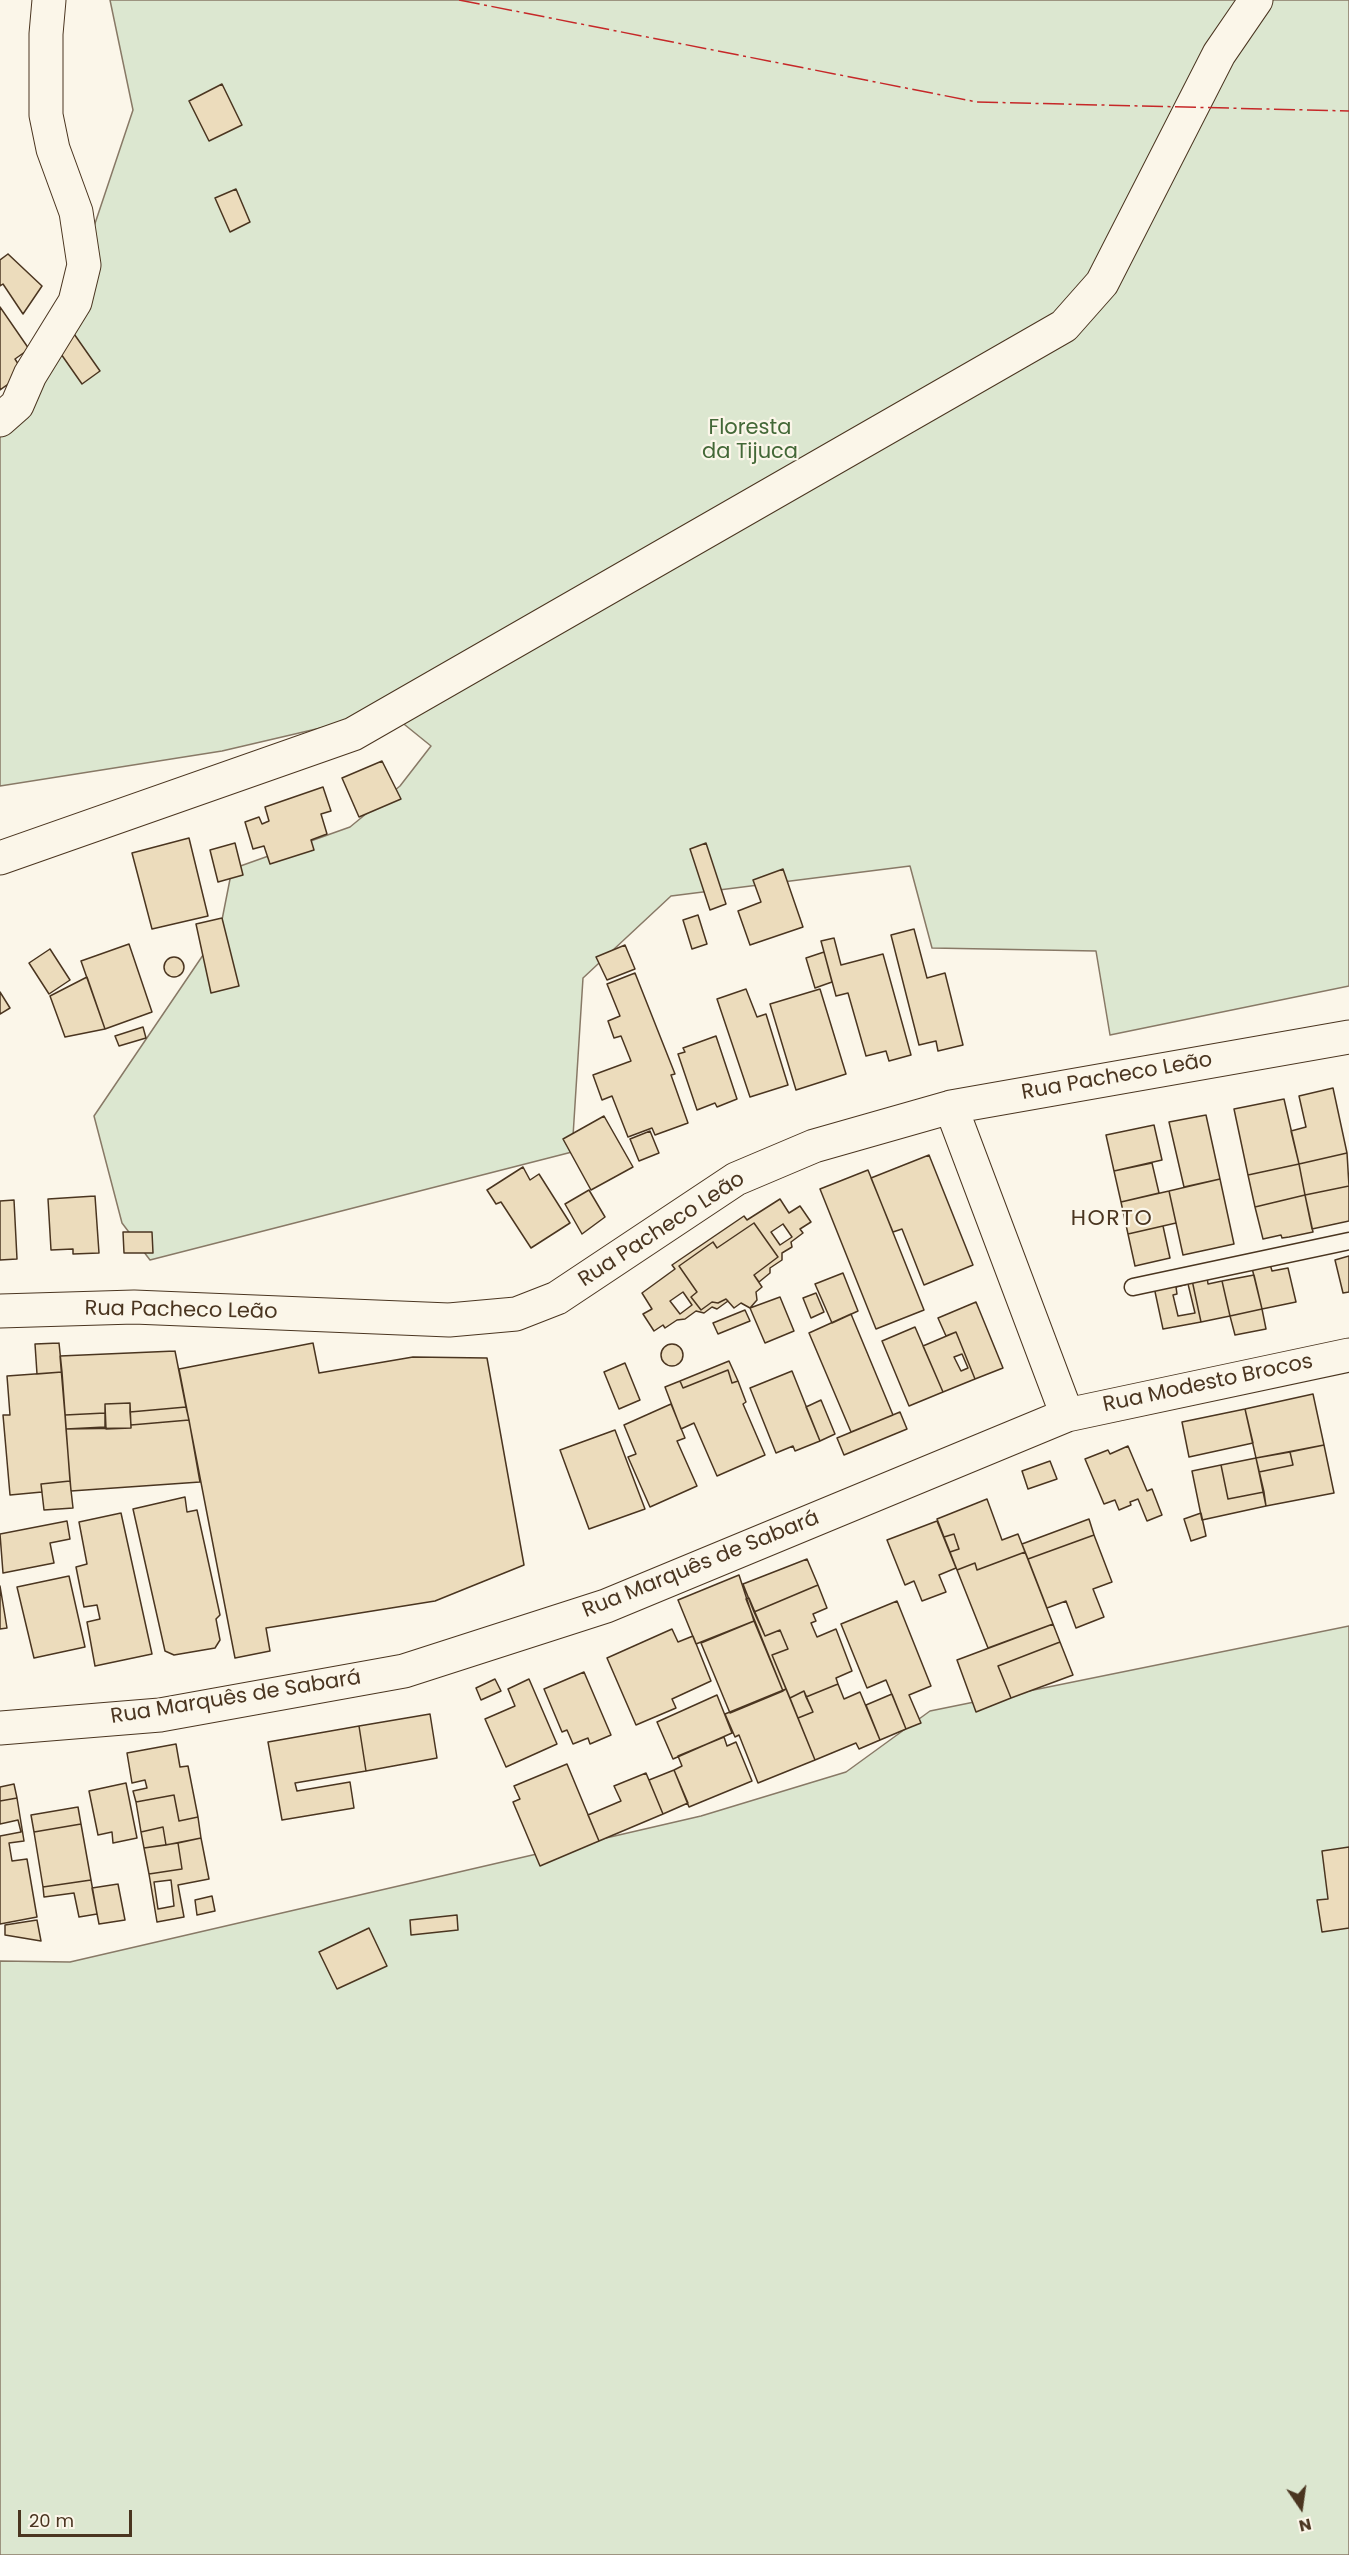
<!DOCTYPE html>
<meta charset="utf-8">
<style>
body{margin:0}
#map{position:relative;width:1349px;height:2555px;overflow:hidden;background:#fbf6e9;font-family:Poppins,sans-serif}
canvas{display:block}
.north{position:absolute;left:1271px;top:2477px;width:60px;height:60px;-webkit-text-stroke:4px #fbf6e9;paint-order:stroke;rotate:167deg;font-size:16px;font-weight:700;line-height:24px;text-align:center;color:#4a3520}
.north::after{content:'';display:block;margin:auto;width:21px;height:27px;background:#4a3520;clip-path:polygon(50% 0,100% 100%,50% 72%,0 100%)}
.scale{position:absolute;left:18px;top:2510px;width:114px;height:27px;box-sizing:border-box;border:3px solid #4a3520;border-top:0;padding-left:8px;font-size:18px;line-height:21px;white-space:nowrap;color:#4a3520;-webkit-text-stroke:4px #fbf6e9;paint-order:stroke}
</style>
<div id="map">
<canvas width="1349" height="2555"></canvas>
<div class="north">N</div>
<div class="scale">20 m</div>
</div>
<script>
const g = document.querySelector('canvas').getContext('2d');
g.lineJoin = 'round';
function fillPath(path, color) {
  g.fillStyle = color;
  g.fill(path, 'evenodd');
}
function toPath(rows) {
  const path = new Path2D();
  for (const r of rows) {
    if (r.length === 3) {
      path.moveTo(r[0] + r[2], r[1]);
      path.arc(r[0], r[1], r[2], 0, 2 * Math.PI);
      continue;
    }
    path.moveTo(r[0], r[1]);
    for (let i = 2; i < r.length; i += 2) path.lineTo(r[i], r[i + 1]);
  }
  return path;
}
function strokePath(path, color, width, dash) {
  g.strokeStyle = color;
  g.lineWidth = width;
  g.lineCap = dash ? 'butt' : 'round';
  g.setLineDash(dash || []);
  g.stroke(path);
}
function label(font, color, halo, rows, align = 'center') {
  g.font = font + ' Poppins,sans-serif';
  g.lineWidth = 4.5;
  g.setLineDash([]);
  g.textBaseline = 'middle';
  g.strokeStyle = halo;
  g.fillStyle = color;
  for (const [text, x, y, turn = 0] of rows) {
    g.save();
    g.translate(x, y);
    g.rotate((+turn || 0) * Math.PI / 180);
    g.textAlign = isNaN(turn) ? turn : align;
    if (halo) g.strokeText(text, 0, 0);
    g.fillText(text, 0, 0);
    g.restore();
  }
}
const green = toPath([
 [110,0,1349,0,1349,986,1110,1035,1096,951,932,948,910,866,671,896,583,978,572,1152,150,1260,122,1223,94,1116,220,930,232,869,350,827,400,786,431,746,389,712,222,751,0,786,0,414,64,316,133,110,110,0],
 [1349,1626,1349,2555,0,2555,0,1961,70,1962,701,1816,846,1772,930,1711,1349,1626]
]);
fillPath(green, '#dce7d0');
strokePath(green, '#887966', 1.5);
const building = toPath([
 [222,84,242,125,209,141,189,101,222,84],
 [236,189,250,222,230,232,215,198,236,189],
 [8,254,42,286,23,314,3,284,0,286,0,260,8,254],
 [0,307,29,349,15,359,24,373,0,390,0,307],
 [72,331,100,371,82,384,54,344,72,331],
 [382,761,401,799,359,817,342,778,382,761],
 [323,787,331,811,321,814,327,834,311,840,314,850,270,864,264,846,253,849,245,822,259,817,262,824,269,821,265,807,323,787],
 [189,838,208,916,152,929,132,853,189,838],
 [235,843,243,875,218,882,210,850,235,843],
 [706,843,726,904,710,910,690,849,706,843],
 [783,869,803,927,750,945,738,911,761,902,753,880,783,869],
 [698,915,707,944,692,949,683,920,698,915],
 [222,918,239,986,211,993,196,924,222,918],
 [914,929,927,978,945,973,963,1045,938,1051,936,1041,919,1045,891,935,914,929],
 [834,938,841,965,883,954,911,1055,889,1061,886,1051,866,1056,848,993,836,996,821,941,834,938],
 [129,944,152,1012,105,1029,81,961,129,944],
 [625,945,635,969,607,980,596,957,625,945],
 [50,949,70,980,49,994,29,963,50,949],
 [824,952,832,982,815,988,806,958,824,952],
 [174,967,10],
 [635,973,675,1074,671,1075,688,1123,655,1135,652,1128,628,1137,612,1096,602,1100,593,1075,631,1061,621,1036,614,1038,608,1021,620,1016,607,984,635,973],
 [87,977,105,1029,65,1037,50,996,87,977],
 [746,989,757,1017,766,1014,788,1085,750,1097,717,999,746,989],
 [820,989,846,1074,796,1090,770,1004,820,989],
 [0,992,10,1008,0,1014,0,992],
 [143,1027,146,1038,119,1046,115,1036,143,1027],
 [716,1036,737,1099,717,1107,715,1103,697,1110,678,1054,685,1052,683,1048,716,1036],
 [1333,1088,1347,1153,1299,1164,1291,1131,1306,1127,1299,1096,1333,1088],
 [1284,1099,1299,1164,1248,1175,1234,1109,1284,1099],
 [1206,1115,1220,1179,1184,1187,1169,1122,1206,1115],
 [604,1116,633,1167,591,1190,563,1139,604,1116],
 [1154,1125,1162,1160,1114,1171,1106,1135,1154,1125],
 [650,1131,659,1153,639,1161,630,1139,650,1131],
 [1347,1153,1349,1186,1305,1195,1299,1164,1347,1153],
 [929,1155,973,1265,924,1285,902,1229,893,1232,871,1178,929,1155],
 [1152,1163,1159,1193,1121,1202,1114,1171,1152,1163],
 [1299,1164,1305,1195,1255,1207,1248,1175,1299,1164],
 [523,1167,530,1180,539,1174,570,1223,531,1248,501,1202,496,1204,487,1190,523,1167],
 [868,1170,924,1310,876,1329,820,1189,868,1170],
 [1220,1179,1234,1244,1183,1255,1169,1191,1220,1179],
 [1349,1186,1349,1221,1312,1229,1305,1195,1349,1186],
 [589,1190,605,1217,582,1234,565,1204,589,1190],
 [1169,1191,1176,1223,1128,1234,1121,1202,1169,1191],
 [1305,1195,1313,1232,1289,1237,1282,1238,1281,1235,1263,1239,1255,1207,1305,1195],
 [95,1196,99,1253,73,1254,73,1249,51,1250,48,1199,95,1196],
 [780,1199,789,1213,800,1206,811,1222,800,1229,803,1233,791,1242,792,1247,782,1253,782,1260,770,1268,770,1273,759,1282,754,1275,778,1257,754,1223,717,1248,713,1242,679,1266,697,1292,691,1297,701,1310,712,1302,718,1303,726,1299,728,1301,717,1309,712,1307,704,1313,696,1311,685,1319,677,1320,665,1328,663,1325,654,1331,643,1314,652,1309,642,1293,675,1269,672,1265,744,1216,747,1220,780,1199],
 [783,1224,792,1237,780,1245,771,1232,783,1224],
 [683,1292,692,1305,680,1314,670,1301,683,1292],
 [14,1200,17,1259,0,1260,0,1201,14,1200],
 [754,1223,778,1257,754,1275,762,1287,756,1292,757,1300,750,1308,741,1303,734,1308,726,1299,718,1303,712,1302,701,1310,691,1297,697,1292,679,1266,713,1242,717,1248,754,1223],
 [1163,1226,1170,1258,1135,1266,1128,1234,1163,1226],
 [123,1232,152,1232,153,1253,124,1253,123,1232],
 [1349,1256,1349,1292,1343,1293,1335,1260,1349,1256],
 [1270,1264,1272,1271,1288,1268,1296,1302,1262,1309,1252,1268,1270,1264],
 [843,1273,858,1311,832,1323,815,1284,843,1273],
 [1254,1275,1262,1309,1230,1316,1222,1281,1254,1275],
 [1207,1277,1208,1284,1222,1281,1230,1316,1201,1322,1192,1280,1207,1277],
 [1192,1280,1201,1322,1163,1329,1154,1287,1192,1280],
 [1188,1284,1195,1313,1178,1316,1173,1295,1177,1294,1176,1287,1188,1284],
 [816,1293,824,1312,811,1318,803,1298,816,1293],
 [780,1297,794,1331,765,1343,750,1308,780,1297],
 [976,1302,1003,1368,975,1379,956,1332,946,1336,938,1318,976,1302],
 [1262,1309,1266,1329,1235,1335,1230,1316,1262,1309],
 [745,1310,750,1321,718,1334,713,1323,745,1310],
 [851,1314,893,1415,851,1432,809,1333,851,1314],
 [915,1327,943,1392,909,1406,882,1341,915,1327],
 [956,1332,975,1379,943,1392,923,1346,956,1332],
 [962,1354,968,1368,961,1371,954,1357,962,1354],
 [59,1343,62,1372,37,1374,35,1344,59,1343],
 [313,1343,319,1373,413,1357,487,1358,524,1565,435,1601,266,1628,270,1651,235,1658,179,1369,313,1343],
 [672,1355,11],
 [175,1351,186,1407,130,1412,130,1403,105,1404,105,1413,65,1415,60,1356,175,1351],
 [729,1361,738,1381,732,1383,728,1370,683,1388,680,1381,729,1361],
 [625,1363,640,1400,619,1409,604,1372,625,1363],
 [728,1370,732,1383,738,1381,746,1402,743,1404,765,1455,717,1476,694,1423,681,1429,665,1387,680,1381,683,1388,728,1370],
 [792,1371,820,1441,795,1451,793,1446,776,1453,750,1388,792,1371],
 [62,1372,70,1481,41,1484,42,1492,10,1495,3,1415,10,1415,7,1376,62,1372],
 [1313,1394,1324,1445,1256,1458,1245,1409,1313,1394],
 [821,1400,835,1434,820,1441,806,1407,821,1400],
 [130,1403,131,1428,106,1429,105,1404,130,1403],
 [671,1404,685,1438,677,1441,697,1486,650,1507,628,1457,636,1454,624,1425,671,1404],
 [186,1407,189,1420,131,1425,130,1412,186,1407],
 [1245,1409,1253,1443,1189,1457,1182,1422,1245,1409],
 [900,1412,907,1429,844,1455,837,1438,900,1412],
 [105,1413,105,1427,66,1429,65,1415,105,1413],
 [189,1420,200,1482,71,1491,66,1429,131,1428,131,1425,189,1420],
 [615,1430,645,1509,589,1529,560,1450,615,1430],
 [1324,1445,1334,1493,1266,1506,1259,1472,1293,1465,1290,1452,1324,1445],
 [1128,1446,1147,1491,1152,1489,1162,1515,1147,1521,1138,1499,1130,1502,1131,1505,1119,1510,1115,1500,1104,1504,1085,1459,1108,1450,1110,1454,1128,1446],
 [1290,1452,1293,1465,1259,1472,1256,1458,1290,1452],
 [1256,1458,1264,1492,1228,1499,1221,1465,1256,1458],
 [1050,1461,1057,1479,1028,1489,1022,1471,1050,1461],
 [1221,1465,1228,1499,1264,1492,1266,1506,1202,1520,1192,1471,1221,1465],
 [70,1481,73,1508,44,1510,41,1484,70,1481],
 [185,1497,187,1512,197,1510,220,1615,216,1619,220,1640,215,1648,174,1655,165,1651,133,1509,185,1497],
 [987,1499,1002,1540,1018,1534,1025,1552,977,1570,975,1563,957,1570,950,1552,959,1549,954,1534,944,1537,937,1519,987,1499],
 [121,1513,152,1654,95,1666,87,1622,100,1619,97,1605,84,1607,76,1567,87,1564,79,1522,121,1513],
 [1201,1513,1206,1536,1191,1541,1184,1519,1201,1513],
 [1089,1519,1094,1535,1028,1559,1022,1544,1089,1519],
 [67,1521,70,1539,50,1543,54,1563,3,1573,0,1534,67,1521],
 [937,1521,956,1568,939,1575,946,1592,922,1601,914,1581,905,1585,887,1540,937,1521],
 [954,1534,959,1549,950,1552,944,1537,954,1534],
 [1094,1535,1112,1582,1093,1589,1104,1617,1076,1628,1066,1601,1047,1608,1028,1559,1094,1535],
 [1025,1552,1053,1624,988,1648,957,1570,975,1563,977,1570,1025,1552],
 [807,1559,818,1585,754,1612,743,1584,807,1559],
 [739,1575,754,1621,696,1644,678,1600,739,1575],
 [69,1576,85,1647,34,1658,17,1587,69,1576],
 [818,1585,827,1608,813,1614,816,1621,811,1623,817,1637,836,1629,852,1671,836,1678,838,1684,806,1697,804,1691,790,1698,772,1655,788,1649,780,1630,765,1636,754,1612,818,1585],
 [0,1586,7,1628,0,1629,0,1586],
 [749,1598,765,1636,780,1630,788,1649,772,1655,786,1689,783,1691,746,1599,749,1598],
 [897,1601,931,1686,909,1695,921,1723,906,1729,886,1680,867,1688,841,1624,897,1601],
 [754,1621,783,1691,730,1713,701,1643,754,1621],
 [1053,1624,1060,1642,998,1666,1011,1698,976,1712,957,1660,1053,1624],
 [672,1629,678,1642,693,1636,711,1681,672,1699,676,1708,636,1725,607,1658,672,1629],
 [1060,1642,1073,1675,1011,1698,998,1666,1060,1642],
 [584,1672,611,1735,590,1744,588,1738,573,1744,567,1730,562,1732,544,1689,584,1672],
 [495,1679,501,1691,481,1700,476,1688,495,1679],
 [529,1679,557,1744,506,1767,485,1719,515,1706,508,1689,529,1679],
 [838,1684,844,1699,860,1692,880,1740,859,1749,856,1743,815,1760,798,1718,813,1712,806,1697,838,1684],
 [786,1689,815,1760,758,1783,739,1735,735,1737,725,1714,786,1689],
 [804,1691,813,1712,798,1718,790,1698,804,1691],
 [892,1694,906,1729,880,1740,866,1705,892,1694],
 [717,1695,732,1733,673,1759,657,1722,717,1695],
 [430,1714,437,1758,366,1771,359,1726,430,1714],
 [359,1726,366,1771,295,1783,297,1791,350,1782,354,1808,282,1820,268,1742,359,1726],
 [724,1737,727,1746,736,1742,752,1781,689,1807,674,1770,682,1766,678,1756,724,1737],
 [176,1744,180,1767,188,1766,198,1817,179,1821,174,1795,136,1802,133,1791,147,1788,145,1780,132,1783,127,1753,176,1744],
 [567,1764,599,1841,540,1866,513,1802,520,1799,514,1786,567,1764],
 [674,1770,688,1803,663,1814,649,1780,674,1770],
 [646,1773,663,1814,599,1841,588,1815,621,1801,614,1786,646,1773],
 [126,1783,137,1838,113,1843,112,1832,98,1835,89,1791,126,1783],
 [14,1784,17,1798,0,1801,0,1787,14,1784],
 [174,1795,179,1821,198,1817,201,1838,166,1845,163,1827,141,1832,136,1802,174,1795],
 [17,1798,24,1841,9,1843,12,1861,27,1859,37,1917,0,1924,0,1836,21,1832,18,1820,0,1824,0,1801,17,1798],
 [78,1807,81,1824,34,1832,31,1815,78,1807],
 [81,1824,91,1880,43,1887,34,1832,81,1824],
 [163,1827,166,1845,144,1848,141,1832,163,1827],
 [201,1838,209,1879,178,1885,184,1917,157,1922,149,1874,182,1869,178,1843,201,1838],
 [171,1880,174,1906,158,1909,154,1882,171,1880],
 [178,1843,182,1869,149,1874,144,1848,178,1843],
 [1349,1847,1349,1928,1322,1932,1317,1900,1328,1899,1322,1851,1349,1847],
 [91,1880,97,1914,79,1917,74,1893,44,1897,43,1887,91,1880],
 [118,1884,125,1920,99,1924,92,1888,118,1884],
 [212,1896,215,1911,197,1915,195,1900,212,1896],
 [457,1915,458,1930,411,1935,410,1920,457,1915],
 [37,1920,41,1941,5,1935,5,1925,37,1920],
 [369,1928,387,1966,337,1989,319,1952,369,1928]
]);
fillPath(building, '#ecdcbc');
strokePath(building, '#4a3520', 1.5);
const service = toPath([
 [1133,1287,1349,1241]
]);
const minor = toPath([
 [0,420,17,405,30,375,75,302,84,265,76,212,53,149,46,115,46,34,49,0],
 [0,858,353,734,1064,326,1102,283,1219,54,1256,0],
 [951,1107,1067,1415],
 [0,1311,134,1307,449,1320,516,1314,557,1298,736,1179,814,1146,951,1107,1349,1037],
 [0,1728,160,1715,404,1671,606,1606,1067,1415,1349,1355]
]);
strokePath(service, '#4a3520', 19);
strokePath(minor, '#4a3520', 35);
strokePath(service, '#fbf6e9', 16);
strokePath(minor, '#fbf6e9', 33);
strokePath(toPath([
 [459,0,977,102,1349,111]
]), '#c62828', 1.5, [21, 4.5, 3, 4.5]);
label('21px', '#436837', '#fbf6e9', [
 ["Floresta",750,429],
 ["da Tijuca",750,453]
]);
label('21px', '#4a3520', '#fbf6e9', [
 ["Rua Pacheco Leão",1117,1077,-10],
 ["Rua Pacheco Leão",662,1230,-33],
 ["Rua Pacheco Leão",181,1311,1],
 ["Rua Modesto Brocos",1208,1384,-12],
 ["Rua Marquês de Sabará",701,1565,-22],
 ["Rua Marquês de Sabará",236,1698,-9]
]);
g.letterSpacing = '1.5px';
label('22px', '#4a3520', '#fbf6e9', [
 ["HORTO",1112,1219]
]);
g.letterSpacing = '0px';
</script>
